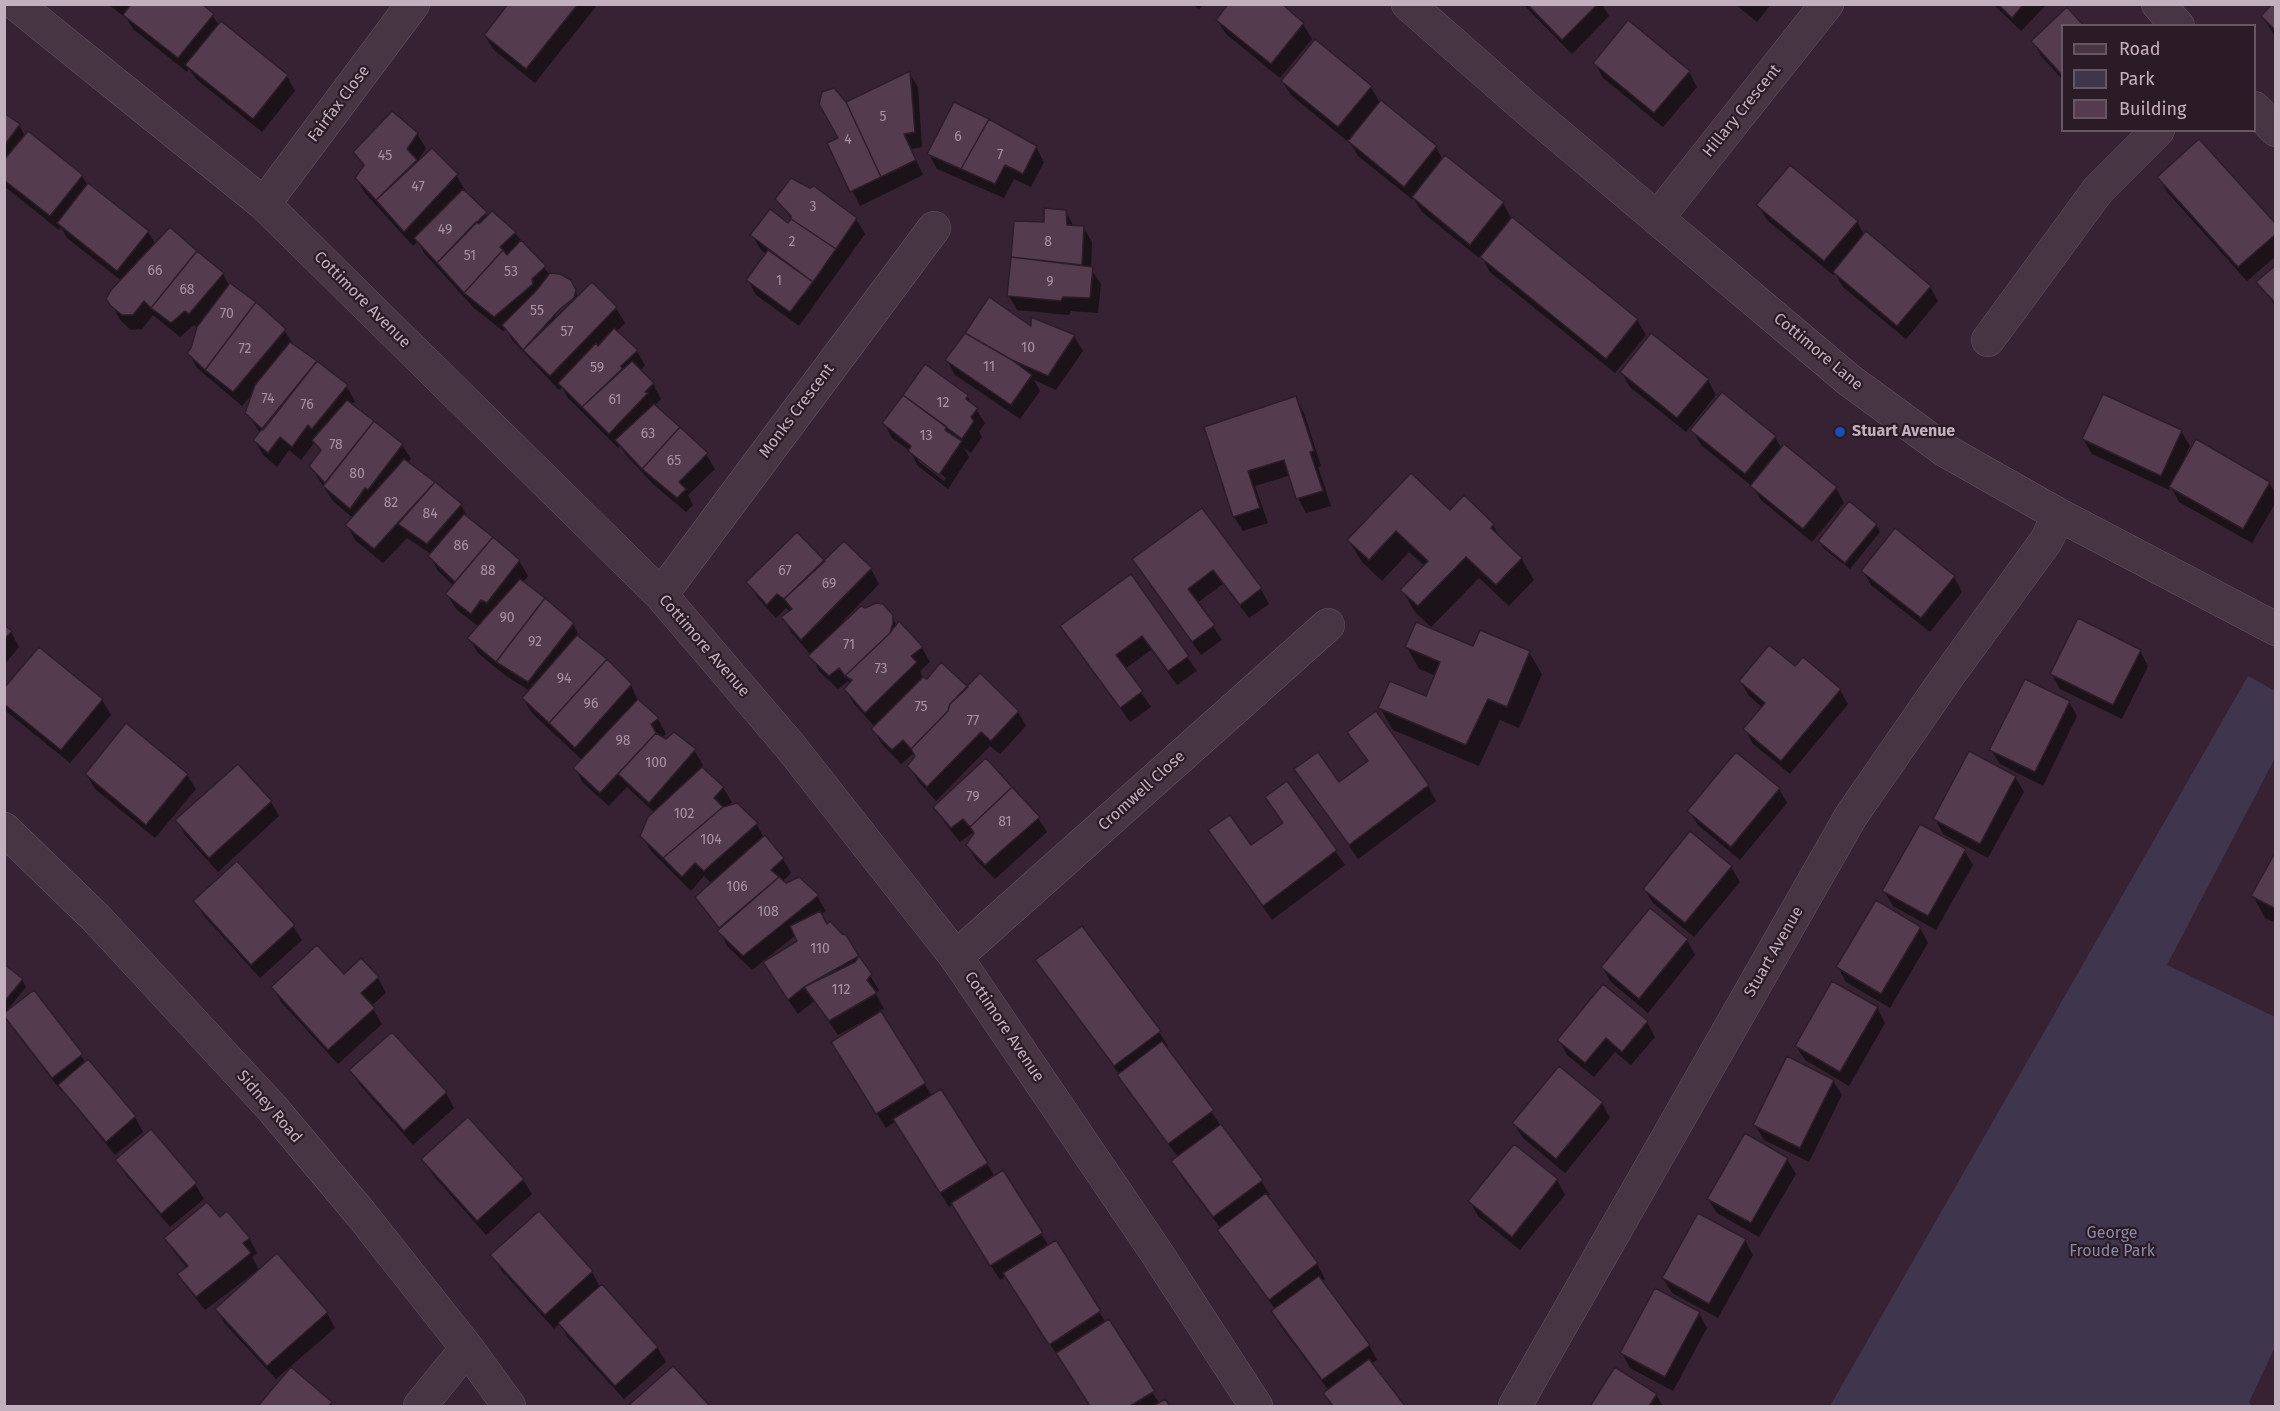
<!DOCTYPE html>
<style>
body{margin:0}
#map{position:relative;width:2280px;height:1411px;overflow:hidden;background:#362232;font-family:"Fira Sans",sans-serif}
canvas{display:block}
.frame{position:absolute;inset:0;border:6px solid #c3b0be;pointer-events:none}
.legend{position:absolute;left:2061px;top:24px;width:195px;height:108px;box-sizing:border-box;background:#2b1b27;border:2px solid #685763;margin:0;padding:8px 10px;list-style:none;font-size:18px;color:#c3b0be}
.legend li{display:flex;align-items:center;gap:12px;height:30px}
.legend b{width:30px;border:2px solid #685763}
</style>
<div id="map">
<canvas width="2280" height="1411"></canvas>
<div class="frame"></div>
<ul class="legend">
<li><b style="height:8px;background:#473543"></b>Road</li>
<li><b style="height:16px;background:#3f364d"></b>Park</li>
<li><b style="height:16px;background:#543b4e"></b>Building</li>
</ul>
</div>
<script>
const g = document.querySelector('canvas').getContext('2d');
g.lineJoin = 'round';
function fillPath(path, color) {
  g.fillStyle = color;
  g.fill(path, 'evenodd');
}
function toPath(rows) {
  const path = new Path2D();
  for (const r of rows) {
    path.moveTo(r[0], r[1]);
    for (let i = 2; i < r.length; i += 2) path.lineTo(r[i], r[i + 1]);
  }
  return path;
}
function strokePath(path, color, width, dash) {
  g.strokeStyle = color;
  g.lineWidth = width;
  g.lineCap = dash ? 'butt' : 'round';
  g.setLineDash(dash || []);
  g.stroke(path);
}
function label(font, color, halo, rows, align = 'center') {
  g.font = font + ' "Fira Sans",sans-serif';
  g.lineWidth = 4.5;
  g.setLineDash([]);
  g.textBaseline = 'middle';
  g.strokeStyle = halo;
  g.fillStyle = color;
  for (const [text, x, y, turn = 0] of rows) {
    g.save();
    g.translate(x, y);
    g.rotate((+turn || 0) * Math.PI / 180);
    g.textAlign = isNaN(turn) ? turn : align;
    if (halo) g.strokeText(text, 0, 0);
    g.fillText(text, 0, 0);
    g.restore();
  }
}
fillPath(toPath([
 [2248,676,2275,691,2275,758,2167,965,2275,1017,2275,1347,2249,1402,2252,1406,1830,1406]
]), '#3f364d');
fillPath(toPath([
 [108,4,200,4,212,15,219,25,287,76,295,91,262,132,196,79,189,69,187,72,133,29,127,19],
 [510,4,598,4,535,83,494,50,485,36],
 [1193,4,1204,4,1199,10],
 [1279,4,1303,24,1312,39,1280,78,1226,34,1217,20],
 [1523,4,1602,4,1609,16,1572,54],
 [1735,4,1771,4,1757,22],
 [1993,4,2047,4,2021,31],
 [2276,4,2276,38,2262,16],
 [2067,9,2062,26,2062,79,2041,56,2033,41],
 [1595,63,1689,72,1697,87,1663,127,1603,78],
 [909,73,918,87,922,147,911,149,923,175,860,206,829,144,841,138,846,104],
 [1282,81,1371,87,1380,103,1436,147,1443,160,1503,203,1511,218,1637,320,1646,335,1615,373,1490,272,1481,256,1479,258,1422,212,1414,199,1413,200,1358,156,1348,139,1347,141,1291,95],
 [4,115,19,125,25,136,82,176,88,186,148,232,156,245,223,274,229,285,284,330,294,346,346,386,355,401,351,405,402,445,411,459,407,464,461,505,469,520,519,561,528,576,522,583,573,624,581,640,606,661,631,685,638,701,658,719,666,734,661,738,694,750,703,765,700,768,723,788,732,802,727,808,756,823,764,838,783,859,791,873,782,882,817,896,826,911,820,915,826,926,845,936,879,990,876,994,884,1009,879,1011,932,1096,987,1164,995,1177,1041,1234,1049,1246,1056,1242,1106,1323,1160,1404,1164,1401,1168,1406,1090,1406,1006,1276,1000,1280,953,1205,949,1207,896,1121,886,1128,841,1057,859,1026,858,1024,838,1035,814,1001,798,1014,773,978,799,942,796,935,752,970,727,946,720,930,697,897,712,884,704,876,691,891,651,851,642,836,655,813,627,787,609,806,583,783,575,768,582,760,532,713,523,699,530,691,506,676,478,653,469,638,479,627,456,609,447,594,454,586,438,571,430,556,431,554,407,538,383,563,355,540,347,525,353,518,333,501,310,466,321,452,315,442,301,460,289,450,277,467,263,455,255,441,261,434,247,413,254,392,242,406,197,368,189,353,193,348,198,328,194,325,180,337,153,315,142,329,131,330,121,321,108,299,122,281,67,238,61,227,59,230,4,186],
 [417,134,426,148,417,163,456,175,465,190,463,191,488,217,515,233,550,275,573,288,578,297,592,284,616,308,625,323,616,332,637,351,645,365,640,371,653,384,661,399,654,406,706,454,715,469,688,495,693,505,686,512,653,484,626,455,620,446,618,448,568,398,562,387,559,390,512,340,506,329,503,331,474,308,424,253,418,241,413,246,365,193,356,178,364,167,355,152],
 [575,298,576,299,554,319,559,308],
 [1036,147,1044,162,1031,187,1014,179,1004,198,937,169,929,154],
 [2159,177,2276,226,2276,256,2247,281,2167,192],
 [777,199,856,219,865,234,799,326,756,295,748,280,767,255,761,250,752,235,788,225,792,220],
 [1758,205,1857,222,1865,236,1930,287,1938,301,1906,339,1843,287,1835,273,1833,275,1767,220],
 [1066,212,1074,227,1083,227,1092,242,1091,269,1101,284,1098,313,1071,311,1069,315,1017,310,1009,296,1015,222,1046,224],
 [2276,267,2276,307,2258,282],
 [1032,319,1074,336,1083,351,1056,390,1034,380,1040,391,1020,419,955,375,947,360,1032,329],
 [1621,372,1708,380,1716,395,1686,432,1630,387],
 [967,396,985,423,979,432,982,437,971,453,964,448,969,457,948,489,918,466,910,451,892,438,884,423],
 [918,457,946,478,944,481,918,461],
 [1296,398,1304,413,1321,466,1318,467,1331,506,1306,513,1298,498,1291,475,1255,486,1268,523,1243,531,1234,517,1205,428],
 [1692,430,1775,437,1782,449,1836,488,1844,503,1812,542,1761,500,1753,487,1701,445],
 [2181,431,2190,446,2183,461,2269,483,2276,493,2276,502,2252,543,2179,502,2171,487,2169,490,2092,454,2083,439],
 [1202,510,1261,589,1269,604,1249,618,1223,584,1197,603,1222,640,1201,655,1134,560],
 [1450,512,1493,525,1502,541,1521,558,1534,580,1509,606,1479,578,1431,627,1415,612,1402,590,1425,566,1409,552,1382,581,1362,562,1349,541],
 [1876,525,1880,532,1850,569,1823,548,1819,541],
 [825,563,871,569,879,584,844,620,846,622,891,615,897,626,922,648,930,662,920,671,923,678,967,688,1018,712,1026,726,1000,754,990,746,936,801,918,781,909,766,916,757,913,754,901,764,882,744,873,729,875,727,854,704,846,689,850,684,848,681,838,689,819,671,811,655,791,632,782,617,790,612,786,608,776,618,757,597,748,582],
 [1863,571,1954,577,1962,592,1930,632,1871,585],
 [1131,576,1197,671,1177,685,1151,650,1125,669,1151,707,1130,722,1062,626],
 [4,627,11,632,19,647,4,665],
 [1407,647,1529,652,1542,674,1519,728,1500,720,1479,766,1393,730,1380,708,1426,698,1436,676,1419,669],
 [39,649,102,700,111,715,70,763,7,712,4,707,4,691],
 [2140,651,2148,666,2122,719,2060,689,2052,674],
 [1795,668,1840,690,1848,704,1790,774,1753,744,1745,729,1763,708,1749,696,1740,681],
 [2069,702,2077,716,2043,786,2000,764,1991,750],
 [1349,733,1428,786,1436,801,1358,859,1296,769,1339,784,1369,763],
 [86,774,187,775,196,789,155,838,95,789],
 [2015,777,2024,792,1988,858,1943,834,1935,819],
 [1287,783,1345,865,1272,920,1210,831,1251,847,1284,824,1267,797],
 [1779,789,1787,803,1740,860,1698,825,1689,811],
 [271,802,279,816,218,872,185,835,177,820],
 [935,807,1038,818,1047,832,995,879,976,860,967,845,974,836,972,833,960,842,944,822],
 [1964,850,1973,865,1936,930,1893,906,1884,891],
 [2276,854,2276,923,2265,918,2253,896],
 [1731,867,1740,882,1694,937,1653,903,1644,889],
 [195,901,293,926,302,940,260,978,204,916],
 [1920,928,1928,943,1890,1008,1846,982,1838,967],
 [1687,940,1695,955,1648,1013,1611,982,1602,967],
 [361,960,378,978,386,993,371,1006,382,1024,338,1064,281,1002,273,987,344,976],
 [1037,961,1159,1032,1168,1046,1165,1048,1261,1181,1270,1195,1267,1198,1317,1264,1325,1279,1321,1282,1369,1345,1377,1360,1371,1364,1403,1406,1332,1406,1325,1394,1329,1391,1281,1327,1273,1312,1276,1310,1228,1245,1221,1229,1181,1176,1173,1161,1178,1157,1127,1090,1120,1075,1046,975],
 [4,966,22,980,26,987,5,1013,34,992,86,1063,135,1117,143,1132,115,1155,63,1091,62,1092,13,1029,4,1014],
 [1877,1008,1885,1023,1849,1086,1805,1060,1796,1046],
 [1647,1022,1655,1037,1631,1065,1615,1052,1594,1077,1567,1055,1559,1040],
 [392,1034,446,1093,454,1108,413,1145,360,1085,351,1071],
 [1833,1081,1842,1095,1809,1162,1764,1140,1755,1125],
 [1602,1103,1610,1118,1565,1173,1523,1138,1514,1124],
 [1745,1135,1787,1159,1796,1174,1759,1237,1717,1213,1708,1199],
 [423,1159,523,1180,532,1194,486,1235,432,1174],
 [117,1160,195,1184,204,1199,170,1227,126,1175],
 [1557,1180,1565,1195,1520,1250,1478,1216,1470,1202],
 [220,1219,249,1238,257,1253,252,1257,260,1271,277,1255,327,1313,335,1328,276,1379,225,1324,217,1309,255,1275,254,1273,205,1310,188,1289,179,1275,187,1268,175,1253,166,1239],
 [1745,1240,1753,1255,1718,1318,1672,1293,1663,1278],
 [492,1255,592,1272,600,1287,657,1347,666,1362,624,1399,568,1338,560,1323,554,1329,501,1270],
 [1699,1313,1707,1328,1673,1391,1630,1368,1622,1353],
 [673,1368,708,1406,633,1406,632,1405],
 [291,1369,331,1403,333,1406,260,1406],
 [1616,1369,1656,1395,1663,1406,1592,1406]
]), '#0007');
const building = toPath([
 [131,4,202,4,214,14,178,58,123,15,131,4],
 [508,4,578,4,526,69,484,35,508,4],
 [1228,4,1282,4,1304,23,1271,64,1216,20,1228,4],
 [1527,4,1598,4,1562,40,1527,4],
 [1998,4,2024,4,2012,18,1998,4],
 [2272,4,2276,4,2276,31,2261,16,2272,4],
 [2067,7,2084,26,2062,26,2062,75,2031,41,2067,7],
 [1628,20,1690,71,1654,113,1593,63,1628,20],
 [221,21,288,75,253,119,185,65,221,21],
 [1315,39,1372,86,1338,127,1281,81,1315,39],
 [910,71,915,132,904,134,916,160,881,177,846,102,910,71],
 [834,88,846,102,881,177,850,192,827,143,838,138,819,104,822,92,834,88],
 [1381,100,1437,146,1404,187,1348,141,1381,100],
 [954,102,989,119,961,169,927,154,954,102],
 [392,111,418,133,407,149,417,160,376,200,355,178,364,165,353,152,392,111],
 [4,113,20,124,4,146,4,113],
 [989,119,1037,146,1023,174,1005,165,995,184,961,169,989,119],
 [28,131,83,175,50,216,4,180,4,160,28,131],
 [2199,139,2276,224,2276,234,2238,267,2157,177,2199,139],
 [432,148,458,174,404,232,376,200,432,148],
 [1445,155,1504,202,1470,245,1412,197,1445,155],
 [1790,165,1858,221,1824,261,1756,205,1790,165],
 [791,178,810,188,814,186,857,218,836,249,791,219,791,216,775,199,791,178],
 [88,183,149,231,117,271,57,223,88,183],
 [463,189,487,212,437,263,414,238,463,189],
 [1044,208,1066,210,1067,225,1084,226,1082,265,1011,257,1014,221,1044,222,1044,208],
 [770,209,788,223,791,219,836,249,813,282,750,235,770,209],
 [492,211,516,232,500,247,503,250,464,293,437,263,476,222,479,224,492,211],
 [1512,217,1638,319,1606,359,1480,257,1512,217],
 [170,227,197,251,151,308,144,301,133,315,122,315,111,306,106,299,111,290,170,227],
 [1866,231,1931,286,1897,326,1833,272,1866,231],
 [521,240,546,266,532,279,533,284,494,317,464,293,503,250,507,255,521,240],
 [768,250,813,282,790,312,746,280,768,250],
 [197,251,224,273,189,314,185,311,171,323,151,308,197,251],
 [1011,257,1093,267,1090,298,1063,297,1061,301,1007,296,1011,257],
 [2276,265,2276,304,2256,282,2276,265],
 [550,273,560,274,571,280,576,290,574,298,560,309,523,350,502,325,536,291,550,273],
 [592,282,617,307,550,376,523,350,592,282],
 [230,283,256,302,205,370,187,353,191,348,197,327,230,283],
 [989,297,1031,326,1031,317,1075,335,1048,376,1012,360,965,333,989,297],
 [256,302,286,329,233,392,205,370,256,302],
 [614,328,638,350,621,366,622,369,582,407,558,383,596,343,598,346,614,328],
 [965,333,1012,360,1032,375,1011,405,945,360,965,333],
 [1651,333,1709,379,1677,418,1620,372,1651,333],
 [290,342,317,361,263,430,245,413,255,385,290,342],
 [317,361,348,385,312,429,308,425,292,447,280,437,268,453,253,440,317,361],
 [632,361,654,383,645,392,648,393,609,434,582,407,632,361],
 [925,364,968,395,966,399,978,408,971,417,974,421,962,439,903,395,925,364],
 [1722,392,1776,436,1745,474,1690,430,1722,392],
 [2103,394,2182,430,2161,476,2082,439,2103,394],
 [903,395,947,427,945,430,962,441,939,475,908,451,911,446,882,423,903,395],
 [1296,396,1314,451,1310,452,1323,491,1296,499,1284,460,1248,471,1260,508,1233,517,1204,427,1296,396],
 [347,400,374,421,325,483,309,466,321,450,312,440,347,400],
 [654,404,680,427,642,469,615,440,654,404],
 [374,421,403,444,368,490,365,488,350,509,323,486,374,421],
 [680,427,708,453,679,482,686,489,677,498,642,469,680,427],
 [2196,439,2270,482,2243,529,2169,487,2196,439],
 [1784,444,1837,487,1803,529,1750,486,1784,444],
 [404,459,435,482,374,549,345,525,404,459],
 [1411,473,1450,510,1464,495,1494,524,1491,528,1522,558,1496,585,1466,557,1418,606,1400,590,1428,561,1396,531,1369,560,1347,540,1411,473],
 [435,482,462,504,427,544,398,524,435,482],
 [1849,501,1877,524,1845,563,1818,541,1849,501],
 [1202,508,1262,588,1240,605,1213,570,1188,589,1215,625,1192,642,1132,559,1202,508],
 [464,514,493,537,455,582,428,556,464,514],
 [1895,528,1955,576,1921,618,1861,571,1895,528],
 [797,532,825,561,784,599,777,594,767,605,746,582,797,532],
 [493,537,520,560,487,603,481,600,471,614,445,594,493,537],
 [844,541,872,568,801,640,781,617,792,609,784,599,844,541],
 [1131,574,1189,656,1168,671,1142,636,1116,655,1143,691,1120,708,1060,626,1131,574],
 [520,579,545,598,496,662,467,638,520,579],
 [545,598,574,623,528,682,496,662,545,598],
 [876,603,883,604,893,615,893,623,890,633,845,676,839,668,829,676,808,656,861,606,865,608,876,603],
 [2078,618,2141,650,2113,705,2050,674,2078,618],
 [899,621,923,647,911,656,917,662,865,713,844,689,852,680,845,676,890,633,899,621],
 [1416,622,1473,646,1480,630,1530,651,1507,707,1488,699,1466,745,1378,708,1390,681,1426,696,1440,662,1405,647,1416,622],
 [4,625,12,631,4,640,4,625],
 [577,635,607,659,549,723,522,698,577,635],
 [1769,645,1795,666,1803,657,1841,689,1781,761,1743,729,1765,703,1739,681,1769,645],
 [39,647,103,699,61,750,4,704,4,688,39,647],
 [607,659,632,684,575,748,549,723,607,659],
 [941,662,968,687,950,704,948,711,911,749,903,740,892,750,871,729,923,677,927,679,941,662],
 [980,673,1019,711,991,741,981,732,927,787,907,766,915,756,911,749,948,711,950,704,980,673],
 [2025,679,2070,701,2035,772,1989,750,2025,679],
 [638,699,659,718,651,724,656,733,600,793,573,768,638,699],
 [1376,711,1429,785,1349,845,1294,769,1318,752,1339,782,1368,761,1347,732,1376,711],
 [126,723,188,774,146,825,85,774,126,723],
 [674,732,696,749,649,803,618,774,656,733,666,739,674,732],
 [1969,751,2016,776,1980,844,1933,819,1969,751],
 [1736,752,1780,788,1731,847,1687,811,1736,752],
 [986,758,1012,787,970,827,963,819,951,828,933,807,986,758],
 [238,764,272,801,209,858,175,820,238,764],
 [702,767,724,787,714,798,723,807,663,858,640,836,648,817,702,767],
 [1287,781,1337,850,1263,906,1208,830,1230,815,1251,845,1283,823,1265,797,1287,781],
 [1012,787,1040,817,985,865,966,845,974,833,970,827,1012,787],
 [737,803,758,823,704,871,695,863,682,877,663,858,723,807,737,803],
 [1920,824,1966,849,1928,916,1882,891,1920,824],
 [1690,831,1732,866,1685,923,1643,889,1690,831],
 [765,835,784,858,771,870,779,877,719,928,695,897,765,835],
 [2276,851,2276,909,2251,896,2276,851],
 [237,861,295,925,251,965,193,901,237,861],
 [779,877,786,883,799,877,819,895,743,956,717,931,779,877],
 [1876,900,1921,927,1881,994,1836,967,1876,900],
 [1650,908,1688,939,1639,999,1601,967,1650,908],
 [820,911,827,924,830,921,842,934,846,935,859,956,804,987,788,1000,763,962,797,941,790,926,820,911],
 [1082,926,1161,1031,1114,1066,1035,960,1082,926],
 [317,945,344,974,361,958,379,977,361,993,375,1008,328,1050,271,987,317,945],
 [859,956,872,974,867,980,877,993,829,1021,804,987,855,962,859,956],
 [4,964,23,979,4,1002,4,964],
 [1832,981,1878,1007,1840,1072,1795,1046,1832,981],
 [1603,984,1648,1021,1622,1052,1606,1038,1585,1063,1557,1040,1603,984],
 [34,990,83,1054,52,1078,4,1016,4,1013,34,990],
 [881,1011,926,1083,876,1114,831,1042,881,1011],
 [392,1032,447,1092,404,1131,349,1070,392,1032],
 [1162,1041,1214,1110,1168,1144,1117,1075,1162,1041],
 [1787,1056,1834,1080,1800,1148,1753,1125,1787,1056],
 [88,1059,136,1116,106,1142,58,1085,88,1059],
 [1559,1066,1603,1102,1556,1159,1512,1123,1559,1066],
 [941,1089,988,1163,940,1193,893,1119,941,1089],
 [468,1117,524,1179,477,1221,421,1159,468,1117],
 [1221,1124,1263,1180,1213,1217,1171,1161,1221,1124],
 [151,1129,197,1183,161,1214,115,1160,151,1129],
 [1745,1133,1788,1158,1751,1223,1707,1199,1745,1133],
 [1514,1144,1558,1179,1512,1237,1468,1201,1514,1144],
 [1003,1170,1043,1233,990,1266,951,1203,1003,1170],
 [1266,1193,1318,1263,1269,1300,1217,1230,1266,1193],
 [207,1202,220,1217,227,1211,250,1238,243,1243,251,1253,196,1297,177,1274,188,1266,164,1238,207,1202],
 [539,1211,593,1271,545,1315,490,1255,539,1211],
 [1698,1213,1746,1239,1709,1304,1662,1278,1698,1213],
 [1056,1240,1101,1311,1049,1345,1003,1273,1056,1240],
 [277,1253,328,1312,267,1366,215,1309,277,1253],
 [1319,1276,1370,1345,1322,1380,1271,1311,1319,1276],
 [602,1284,658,1347,615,1386,558,1323,602,1284],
 [1655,1288,1700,1312,1665,1377,1620,1353,1655,1288],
 [1109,1319,1155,1391,1130,1406,1090,1406,1056,1353,1109,1319],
 [1369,1359,1405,1406,1333,1406,1323,1393,1369,1359],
 [673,1366,710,1406,632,1406,630,1404,673,1366],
 [291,1367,332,1402,329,1406,258,1406,291,1367],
 [1615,1367,1657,1394,1649,1406,1590,1406,1615,1367],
 [1165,1399,1170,1406,1153,1406,1165,1399]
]);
fillPath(building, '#543b4e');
strokePath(building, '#2d1d29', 1.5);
const minor = toPath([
 [16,4,264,204,661,595,790,746,956,957,1156,1252,1256,1406],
 [1408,4,1525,107,1849,380,1946,451,2059,515,2276,629],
 [2158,4,2178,26],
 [2254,108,2276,130],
 [264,204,413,4],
 [1658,217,1827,4],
 [1988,340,2098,190,2158,130],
 [661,595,934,228],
 [4,829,96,918,272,1108,361,1214,467,1348,509,1406],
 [956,957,1328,625],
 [420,1406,467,1348],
 [1515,1406,1851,816,1945,680,2046,541,2059,515]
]);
strokePath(minor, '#645361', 34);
strokePath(minor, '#473543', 33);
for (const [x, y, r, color] of [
 [1840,432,6,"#1a4fb4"]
]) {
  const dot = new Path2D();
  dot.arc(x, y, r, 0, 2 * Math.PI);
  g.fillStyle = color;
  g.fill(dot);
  strokePath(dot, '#2b1b27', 2);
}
label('14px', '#a793a2', null, [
 ["5",883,117],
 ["6",958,137],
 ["4",848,140],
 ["7",1000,155],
 ["45",385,156],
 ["47",418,187],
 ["3",813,207],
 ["49",445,230],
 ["2",792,242],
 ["8",1048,242],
 ["51",470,256],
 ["66",155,271],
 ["53",511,272],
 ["1",779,281],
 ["9",1050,282],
 ["68",187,290],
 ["55",537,311],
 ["70",227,314],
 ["57",567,332],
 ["10",1028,348],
 ["72",245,349],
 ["11",989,367],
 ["59",597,368],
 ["74",268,399],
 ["61",615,400],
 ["12",943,403],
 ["76",307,405],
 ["63",648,434],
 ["13",926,436],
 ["78",336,445],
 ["65",674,461],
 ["80",357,474],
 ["82",391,503],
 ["84",430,514],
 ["86",461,546],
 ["88",488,571],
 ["67",785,571],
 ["69",829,584],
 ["90",507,618],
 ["92",535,642],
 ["71",849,645],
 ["73",881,669],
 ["94",564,679],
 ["96",591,704],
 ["75",921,707],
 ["77",973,721],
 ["98",623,741],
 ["100",656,763],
 ["79",973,797],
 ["102",684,814],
 ["81",1005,822],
 ["104",711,840],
 ["106",737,887],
 ["108",768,912],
 ["110",820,949],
 ["112",841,990]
]);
label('16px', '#c3b0be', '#2b1b27', [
 ["Fairfax Close",339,104,-53],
 ["Hillary Crescent",1742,111,-51],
 ["Cottimore Avenue",362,300,45],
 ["Cottimore Lane",1818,352,40],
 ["Monks Crescent",797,411,-53],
 ["Cottimore Avenue",704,646,49],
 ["Cromwell Close",1142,791,-42],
 ["Stuart Avenue",1774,952,-60],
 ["Cottimore Avenue",1004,1027,56],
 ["Sidney Road",269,1107,49]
]);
label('bold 16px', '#c3b0be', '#2b1b27', [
 ["Stuart Avenue",1852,432]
], 'left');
label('16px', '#878ba8', '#2b1b27', [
 ["George",2112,1234],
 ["Froude Park",2112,1252]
]);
</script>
